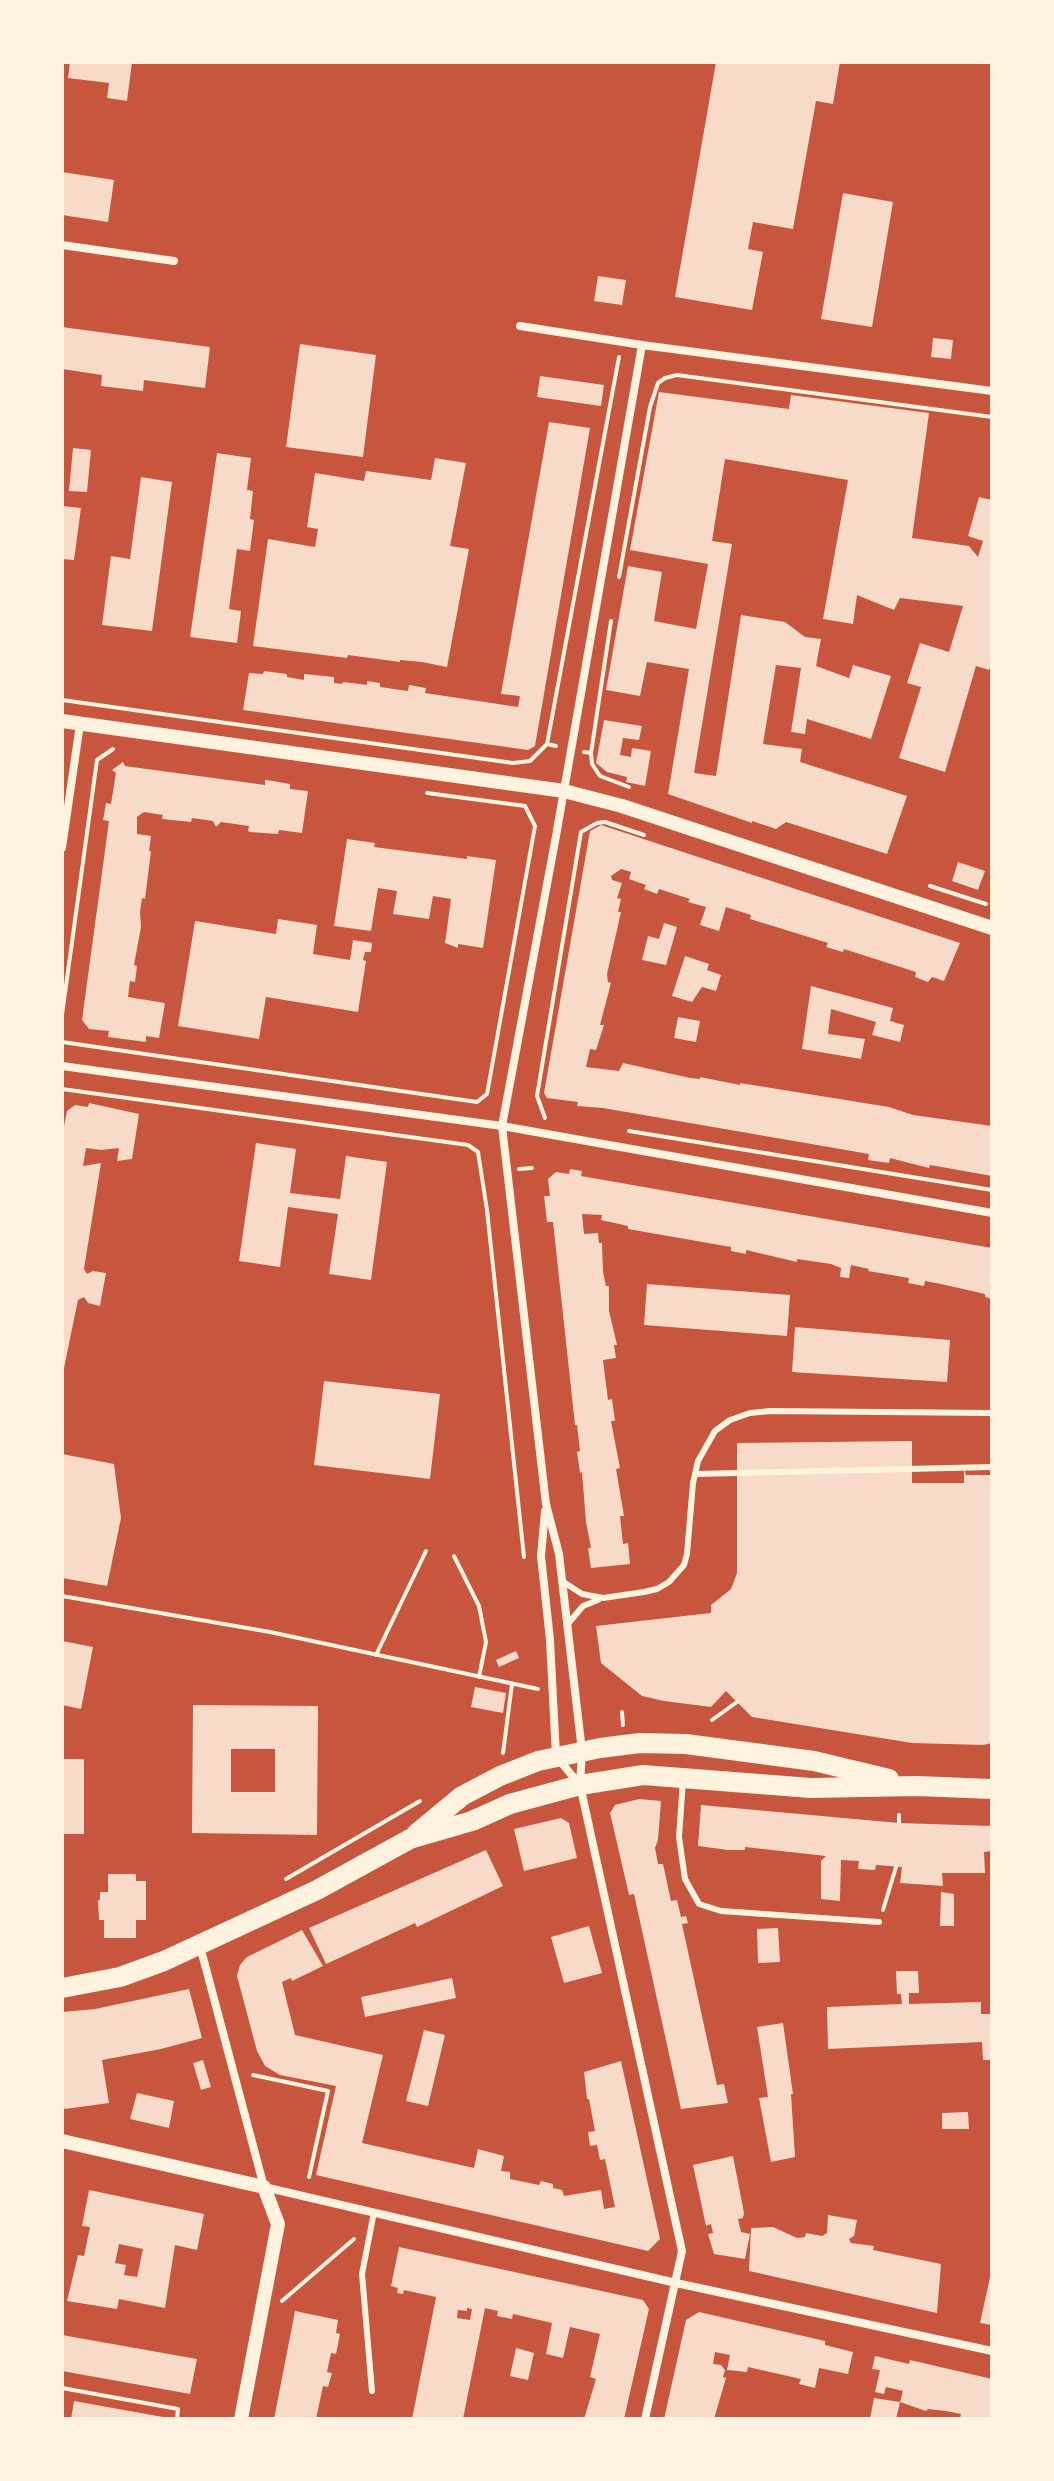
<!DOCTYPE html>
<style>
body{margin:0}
#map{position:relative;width:1054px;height:2481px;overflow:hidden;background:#c8553d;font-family:"Golos Text",sans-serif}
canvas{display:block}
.frame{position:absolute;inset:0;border:64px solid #fff3e0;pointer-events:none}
</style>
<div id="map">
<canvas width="1054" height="2481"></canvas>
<div class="frame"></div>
</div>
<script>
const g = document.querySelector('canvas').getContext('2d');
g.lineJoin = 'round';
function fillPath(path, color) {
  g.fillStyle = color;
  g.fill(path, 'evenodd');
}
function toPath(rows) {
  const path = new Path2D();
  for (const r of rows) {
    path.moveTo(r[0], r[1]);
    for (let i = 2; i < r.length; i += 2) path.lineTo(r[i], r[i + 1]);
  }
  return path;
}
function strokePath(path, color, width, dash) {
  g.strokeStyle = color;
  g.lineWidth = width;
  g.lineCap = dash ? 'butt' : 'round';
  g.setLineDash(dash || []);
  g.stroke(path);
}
fillPath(toPath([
 [70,62,132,62,127,101,107,98,109,83,68,78],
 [716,62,840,62,833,104,816,101,793,229,753,222,748,249,763,252,752,310,675,297],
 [62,172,114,180,108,222,62,215],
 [843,193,893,202,872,327,821,319],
 [598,276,626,280,622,305,594,301],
 [62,327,210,347,205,388,144,380,143,391,101,386,102,375,62,369],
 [933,338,953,340,951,359,931,357],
 [300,344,376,355,363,457,286,447],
 [540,376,604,385,601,406,537,397],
 [659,392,789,409,791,395,929,413,912,538,969,546,978,557,983,541,968,536,979,497,992,500,992,662,989,670,976,666,945,772,899,758,921,687,907,683,920,643,949,652,963,606,900,598,894,610,857,595,853,624,823,619,848,480,725,459,712,541,732,544,694,773,716,776,741,615,785,622,805,637,821,639,816,666,849,678,853,665,891,676,871,739,807,719,805,734,791,732,801,668,776,665,763,744,802,749,800,762,907,796,887,854,786,822,776,829,752,821,752,823,668,794,689,669,647,662,640,696,606,690,628,566,662,572,654,621,696,629,708,564,630,550],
 [549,422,590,428,535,746,528,750,243,710,249,673,263,674,264,671,287,674,287,677,304,680,304,674,334,677,334,683,342,684,343,682,367,685,367,681,380,683,380,687,408,691,409,685,426,688,425,693,518,707,520,696,501,694],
 [73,448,91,450,87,492,69,491],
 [217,453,251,458,247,490,253,491,250,519,254,520,250,551,237,549,229,609,241,611,237,643,190,637],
 [435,458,466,463,450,546,469,549,447,667,422,662,400,660,400,662,348,655,347,658,253,646,268,539,315,547,318,529,307,527,315,473,364,481,366,471,431,480],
 [141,477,172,482,152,631,102,625,111,556,130,559],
 [62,506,81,508,74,560,62,559],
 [604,720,642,726,639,740,623,738,620,755,631,757,632,748,651,751,645,786,626,782,627,777,607,772,596,763],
 [123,762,125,766,265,785,265,780,273,781,290,784,290,789,308,791,302,833,279,830,278,834,250,832,248,831,249,826,221,822,216,827,213,821,192,818,191,822,162,819,163,815,144,812,137,817,137,834,151,836,149,851,151,851,145,899,142,898,140,912,141,927,134,965,137,966,135,982,130,981,128,997,165,1003,159,1038,146,1036,146,1042,108,1037,109,1031,89,1029,82,1020,109,821,103,820,106,803,111,804,116,773,112,770],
 [601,825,960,943,944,981,932,977,928,982,915,977,916,972,844,949,843,952,826,947,828,943,750,919,751,915,726,907,719,931,700,925,706,907,688,902,690,899,659,889,657,894,644,889,646,885,629,879,631,872,621,869,611,876,612,880,622,883,617,898,621,899,618,912,621,912,607,974,608,982,611,983,600,1025,604,1025,596,1050,590,1049,586,1067,619,1071,623,1063,690,1078,700,1079,700,1077,740,1085,740,1083,889,1107,913,1115,992,1126,992,1176,930,1165,929,1168,890,1158,889,1163,868,1160,869,1154,603,1108,577,1106,578,1102,547,1098,544,1093,590,831],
 [347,839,375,843,374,847,467,859,467,856,496,860,483,948,458,944,458,948,445,943,451,899,433,896,429,919,393,914,397,891,378,888,371,931,334,926],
 [958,862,985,871,978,890,952,881],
 [278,919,317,925,313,954,350,960,353,940,372,943,371,952,365,952,363,960,366,961,358,1012,266,997,259,1039,178,1026,195,921,276,934],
 [664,923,677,927,666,965,642,960,648,936,659,939],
 [685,956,709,964,707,970,721,975,716,991,702,987,692,1002,672,996],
 [811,986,893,1008,890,1021,904,1025,900,1042,872,1035,876,1022,831,1009,828,1034,865,1039,861,1059,802,1049],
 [678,1017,700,1021,696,1042,674,1038],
 [89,1103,139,1114,132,1159,117,1161,119,1148,101,1150,86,1148,83,1166,101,1163,84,1269,87,1274,93,1271,106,1273,100,1306,88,1303,84,1297,78,1300,63,1373,62,1136,67,1111,75,1105,88,1107],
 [256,1143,296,1149,290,1193,340,1199,346,1156,387,1162,371,1280,329,1274,338,1214,288,1207,280,1267,239,1261],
 [570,1169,582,1171,581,1176,992,1248,992,1299,985,1297,985,1294,941,1284,925,1281,924,1286,908,1283,909,1278,868,1271,869,1269,851,1265,849,1278,840,1277,841,1268,831,1264,797,1259,797,1262,746,1250,746,1254,731,1251,731,1247,628,1229,628,1226,601,1220,602,1215,582,1214,584,1234,598,1233,599,1243,602,1243,603,1272,606,1286,609,1286,609,1311,617,1345,614,1345,616,1358,603,1360,608,1400,612,1399,615,1421,611,1421,620,1468,616,1469,624,1516,620,1516,623,1544,628,1543,630,1564,591,1568,588,1548,591,1548,586,1522,582,1472,580,1473,577,1452,580,1451,577,1425,575,1425,553,1222,547,1222,544,1196,550,1196,548,1179,556,1172,569,1174],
 [647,1284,790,1295,787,1336,644,1325],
 [795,1327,950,1340,947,1382,792,1372],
 [324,1381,440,1394,430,1479,314,1465],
 [912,1441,912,1483,964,1483,964,1469,966,1475,992,1475,992,1743,983,1745,912,1743,752,1717,726,1691,711,1707,664,1701,642,1696,601,1663,596,1626,711,1613,711,1605,731,1589,737,1573,737,1443],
 [62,1454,114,1464,121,1518,107,1586,62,1578],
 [62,1641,93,1647,81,1709,62,1705],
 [516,1651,519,1658,499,1667,496,1660],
 [475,1687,506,1693,503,1713,471,1707],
 [193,1705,318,1706,317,1835,192,1833],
 [231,1749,275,1749,275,1792,231,1792],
 [62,1759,84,1759,84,1834,62,1834],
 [639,1799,661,1801,658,1840,655,1848,658,1864,663,1864,671,1901,677,1900,681,1917,686,1916,688,1923,682,1924,717,2085,724,2084,728,2103,681,2109,634,1894,629,1895,610,1813,615,1805],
 [701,1805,899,1823,992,1826,992,1851,984,1852,985,1873,942,1873,943,1886,900,1883,902,1867,876,1865,875,1870,858,1869,859,1861,841,1860,840,1901,821,1899,821,1861,826,1856,745,1847,745,1850,728,1850,698,1846],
 [561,1818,569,1823,577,1858,524,1871,514,1829],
 [486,1850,503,1886,417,1927,415,1923,326,1964,309,1928],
 [108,1874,136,1874,136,1881,146,1881,146,1920,136,1920,136,1938,104,1938,104,1920,99,1920,98,1900,100,1900,100,1892,108,1892],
 [941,1892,954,1894,954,1926,940,1926],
 [589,1926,602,1973,564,1983,551,1937],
 [778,1928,780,1962,758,1963,757,1929],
 [302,1930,323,1966,292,1981,291,1978,282,1982,295,2035,383,2055,362,2143,474,2168,478,2149,504,2156,501,2171,510,2172,510,2179,539,2185,541,2181,553,2184,553,2188,562,2190,564,2196,601,2190,604,2209,615,2207,605,2159,600,2160,597,2145,590,2146,588,2132,595,2131,589,2099,587,2099,584,2072,621,2061,660,2239,648,2251,316,2175,336,2086,280,2075,265,2066,257,2051,237,1976,240,1965,247,1957],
 [896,1971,918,1971,919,1993,909,1993,909,2004,981,2002,981,2014,992,2014,992,2060,983,2060,982,2042,828,2049,827,2007,902,2004,901,1994,897,1994],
 [452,1978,456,1998,365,2017,361,1997],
 [189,1989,202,2038,161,2049,102,2060,109,2103,65,2109,62,2105,62,2012,95,2009],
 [783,2023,793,2094,791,2094,795,2157,771,2162,759,2098,768,2097,757,2027],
 [424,2030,445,2035,428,2106,406,2101],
 [203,2060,211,2087,201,2090,193,2063],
 [137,2093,174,2101,169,2128,130,2119],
 [968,2112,969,2129,942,2129,942,2113],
 [733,2156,744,2213,743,2218,738,2219,741,2232,750,2234,745,2259,714,2254,708,2234,713,2233,711,2224,706,2226,693,2165],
 [89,2190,204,2214,197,2250,175,2245,165,2308,119,2299,117,2309,67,2301,78,2255,84,2256,90,2227,82,2226],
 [119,2244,143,2249,137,2277,124,2275,126,2265,115,2263],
 [828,2215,857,2220,854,2236,849,2239,851,2243,874,2246,873,2250,941,2264,937,2313,749,2271,751,2228,773,2227,797,2238,805,2237,806,2233,822,2236,827,2233],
 [399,2247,643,2300,649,2309,624,2419,584,2419,596,2379,590,2377,600,2334,570,2327,563,2358,546,2354,552,2323,513,2314,512,2319,497,2316,498,2311,485,2308,463,2419,412,2419,436,2297,404,2290,403,2294,397,2293,398,2288,391,2286],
 [467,2308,472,2309,470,2320,457,2318,458,2310,467,2311],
 [991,2273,992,2273,992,2325,980,2323],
 [295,2311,338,2320,336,2333,340,2334,336,2354,331,2353,327,2372,332,2373,328,2387,323,2386,316,2419,274,2419],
 [699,2312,825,2341,825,2345,853,2352,848,2374,819,2368,815,2388,799,2384,801,2379,748,2367,747,2372,727,2370,730,2355,715,2352,713,2364,721,2365,725,2370,723,2377,726,2378,714,2419,664,2419,686,2320],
 [62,2335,197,2359,190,2394,62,2371],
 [516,2348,534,2353,528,2380,510,2376],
 [875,2356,909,2364,910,2360,992,2379,992,2419,967,2419,960,2418,961,2414,946,2411,928,2409,926,2411,900,2402,903,2391,886,2387,884,2394,875,2392,880,2370,872,2369],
 [874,2398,900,2402,896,2419,870,2419],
 [74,2401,163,2417,163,2419,71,2419]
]), '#f7dbc8');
strokePath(toPath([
 [619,577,650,407,658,383,665,378,677,375,992,417],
 [62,700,513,763,530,761,547,744,556,746],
 [547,744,619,357],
 [584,752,591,753,592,764,600,776,629,787],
 [591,753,611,621],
 [930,886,986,904],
 [62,1015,97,760,113,749],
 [62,1042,477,1102,487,1094,535,826,525,806,427,793],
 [62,1089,468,1145,478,1152,487,1210,524,1557],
 [545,1118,537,1096,581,832,597,823,605,822,644,835],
 [629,1131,992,1190],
 [519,1169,532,1168],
 [454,1556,479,1606,486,1642,479,1677],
 [62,1596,270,1632,538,1689],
 [376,1655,426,1551],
 [622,1712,623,1725],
 [712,1720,737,1702],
 [503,1753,512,1684],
 [899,1823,899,1815],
 [286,1879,420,1801],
 [883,1910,896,1867],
 [253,2075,328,2091,309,2177],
 [282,2301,354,2239],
 [62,2388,178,2409,177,2419]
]), '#fff3e0', 4);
strokePath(toPath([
 [696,1474,992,1467],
 [562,1581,582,1594,603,1598,644,1592,657,1589,669,1582,684,1565,687,1554,693,1483,698,1461,715,1431,730,1420,750,1413,771,1411,992,1413],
 [567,1625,583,1606,598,1600],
 [683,1780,679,1837,685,1879,699,1904,721,1911,879,1922],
 [372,2391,362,2274,374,2212]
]), '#fff3e0', 6);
strokePath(toPath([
 [62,245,174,261],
 [520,326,642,345,992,391],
 [642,345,556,836,502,1126,546,1504,559,1554,582,1751,580,1785,682,2251,645,2419],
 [62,848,80,724],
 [62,1066,502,1126,992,1213],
 [545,1511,541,1556,550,1640,556,1756,579,1784],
 [200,1946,264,2187,676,2283,992,2351]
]), '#fff3e0', 8);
strokePath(toPath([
 [62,721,564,791,622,806,992,928],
 [62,2141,264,2187,278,2224,241,2419]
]), '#fff3e0', 14);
strokePath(toPath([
 [416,1834,462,1796,500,1776,538,1761,600,1748,640,1743,686,1744,814,1761,889,1779],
 [62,1988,120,1977,164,1961,317,1890,410,1839,472,1821,510,1804,580,1785,643,1775,811,1788,917,1786,992,1789]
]), '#fff3e0', 20);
</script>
